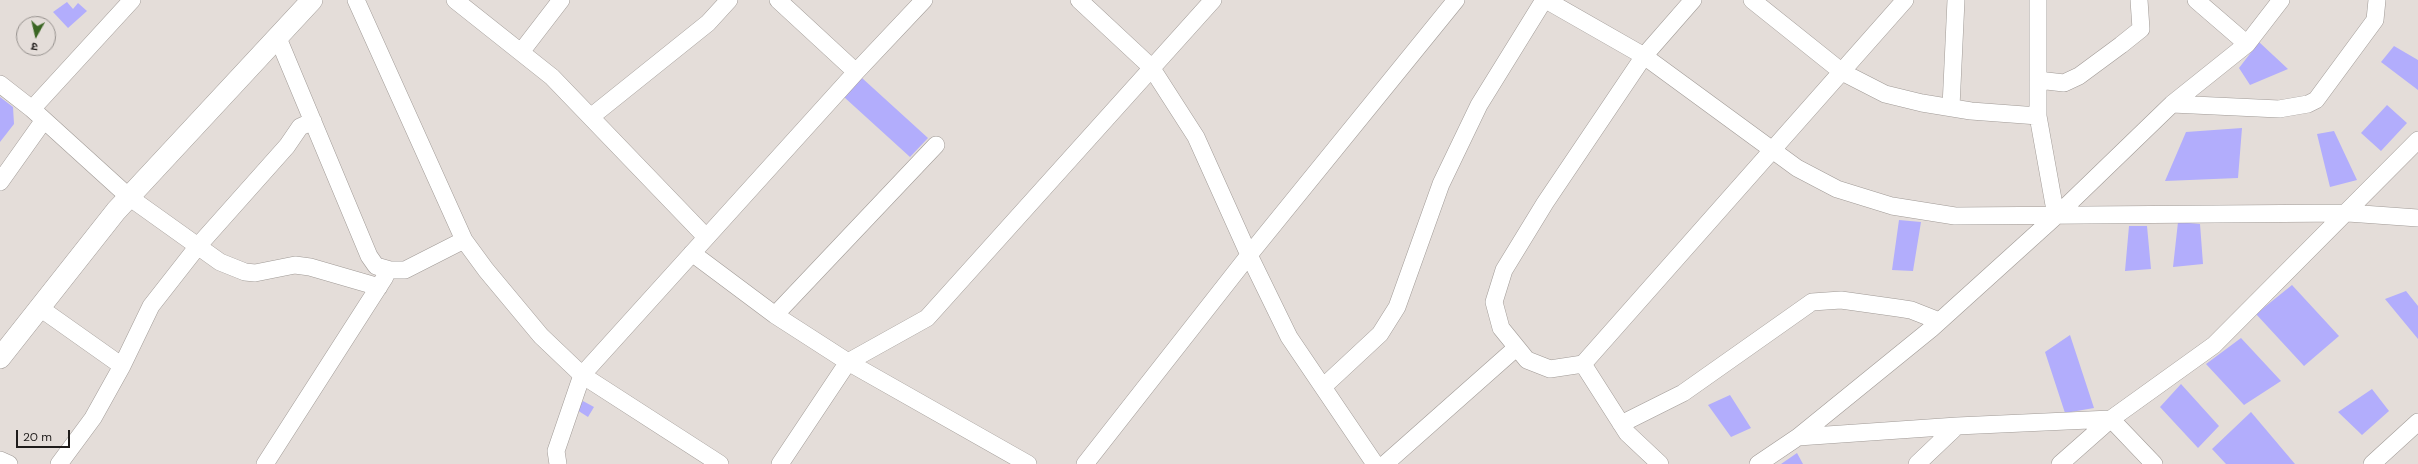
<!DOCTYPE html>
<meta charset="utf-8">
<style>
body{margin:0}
#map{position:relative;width:2418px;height:464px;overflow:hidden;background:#e4ddd9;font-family:"DM Sans","Noto Sans Devanagari",sans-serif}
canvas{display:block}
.north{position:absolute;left:16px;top:16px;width:40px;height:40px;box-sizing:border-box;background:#e4ddd9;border:1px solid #95908d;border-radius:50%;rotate:188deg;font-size:11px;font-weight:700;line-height:16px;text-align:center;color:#1f1c1b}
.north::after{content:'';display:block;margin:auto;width:14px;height:18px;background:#3b6624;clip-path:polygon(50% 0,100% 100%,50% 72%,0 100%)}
.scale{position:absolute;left:16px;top:430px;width:54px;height:18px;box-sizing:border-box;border:2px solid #1f1c1b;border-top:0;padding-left:5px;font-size:12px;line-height:14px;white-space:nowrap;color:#1f1c1b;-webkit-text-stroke:3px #e4ddd9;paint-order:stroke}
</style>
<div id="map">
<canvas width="2418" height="464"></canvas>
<div class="north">उ</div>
<div class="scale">20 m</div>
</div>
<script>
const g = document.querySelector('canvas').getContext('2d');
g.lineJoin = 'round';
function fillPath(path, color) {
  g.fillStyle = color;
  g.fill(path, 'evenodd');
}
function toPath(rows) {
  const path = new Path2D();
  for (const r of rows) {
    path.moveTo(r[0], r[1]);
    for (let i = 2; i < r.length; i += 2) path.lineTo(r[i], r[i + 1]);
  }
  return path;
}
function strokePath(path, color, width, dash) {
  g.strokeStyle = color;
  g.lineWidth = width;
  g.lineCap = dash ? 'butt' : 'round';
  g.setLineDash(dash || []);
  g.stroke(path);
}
fillPath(toPath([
 [67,2,73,9,78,3,87,11,68,28,53,12],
 [2259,42,2288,69,2250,85,2239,68],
 [2394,46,2418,60,2418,90,2381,62],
 [862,78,928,138,910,157,844,97],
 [0,97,13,107,14,124,0,142],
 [2387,105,2407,123,2381,151,2361,133],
 [2242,128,2238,178,2165,181,2186,132],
 [2334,131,2357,180,2330,187,2317,134],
 [1899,220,1921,222,1913,271,1892,270],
 [2178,222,2200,224,2203,264,2173,267],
 [2129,226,2147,226,2151,269,2125,271],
 [2292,285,2339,336,2304,366,2256,314],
 [2406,291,2418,306,2418,339,2385,299],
 [2070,335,2094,408,2065,413,2045,352],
 [2241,338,2281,381,2244,405,2206,364],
 [2181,384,2219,426,2198,448,2160,407],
 [2372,389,2389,411,2362,435,2338,412],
 [1730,395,1751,428,1731,437,1708,405],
 [583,401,594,407,588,417,577,410],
 [2251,412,2295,464,2226,464,2212,449],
 [1797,453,1803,464,1781,464]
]), '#b2adfc');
const minor = toPath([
 [356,0,464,240,486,270,541,336,582,375,720,464],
 [455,0,552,77,706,237],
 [778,0,856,72],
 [1079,0,1151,67,1196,137,1249,255,1289,337,1375,464],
 [1546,0,1644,56,1797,168,1837,189,1892,206,1955,216,2348,213,2418,218],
 [1693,0,1644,56,1545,203,1504,270,1494,302,1501,328,1527,360,1550,369,1583,364,1905,0],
 [1752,0,1842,72,1885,94,1922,103,1971,111,2038,116],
 [2038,0,2038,116,2056,216],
 [2196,0,2247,44],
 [278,38,369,256,376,266,390,270,405,270,464,240],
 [521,52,561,0],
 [2038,80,2064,83,2079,76,2121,45,2141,29,2139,0],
 [0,84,32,109,129,197,220,262,245,272,255,273,295,265,310,267,379,287],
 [2172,104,2279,109,2308,104,2316,100,2375,20,2377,0],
 [1951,107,1956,0],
 [32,109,132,0],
 [592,116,708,23,729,0],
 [0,182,44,120],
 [692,253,775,315,848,362,1028,464],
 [40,308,122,366],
 [775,315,936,145],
 [1583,364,1627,433,1660,464],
 [1323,387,1380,334,1397,307,1441,184,1479,105,1544,0],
 [1621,424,1683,393,1812,302,1841,300,1898,308,1911,310,1939,321],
 [1798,437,1957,426,2111,419,2154,464],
 [0,460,9,464],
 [59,464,93,418,122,366,151,306,198,246,287,146,300,127,313,121],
 [265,464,385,277],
 [558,464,556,451,582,375,856,72,924,0],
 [780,464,848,362,927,318,1213,0],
 [1085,464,1249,255,1456,0],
 [1385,464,1516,348],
 [1758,464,1798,437,1931,329,2056,216,2172,104,2247,44,2281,0],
 [1917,464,1957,426],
 [2060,464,2111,419,2214,345,2418,140],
 [2372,464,2418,422]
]);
const tertiary = toPath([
 [0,358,116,211,312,0]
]);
strokePath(minor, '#a09a96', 18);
strokePath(tertiary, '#a09a96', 22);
strokePath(minor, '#fff', 17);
strokePath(tertiary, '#fff', 21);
</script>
